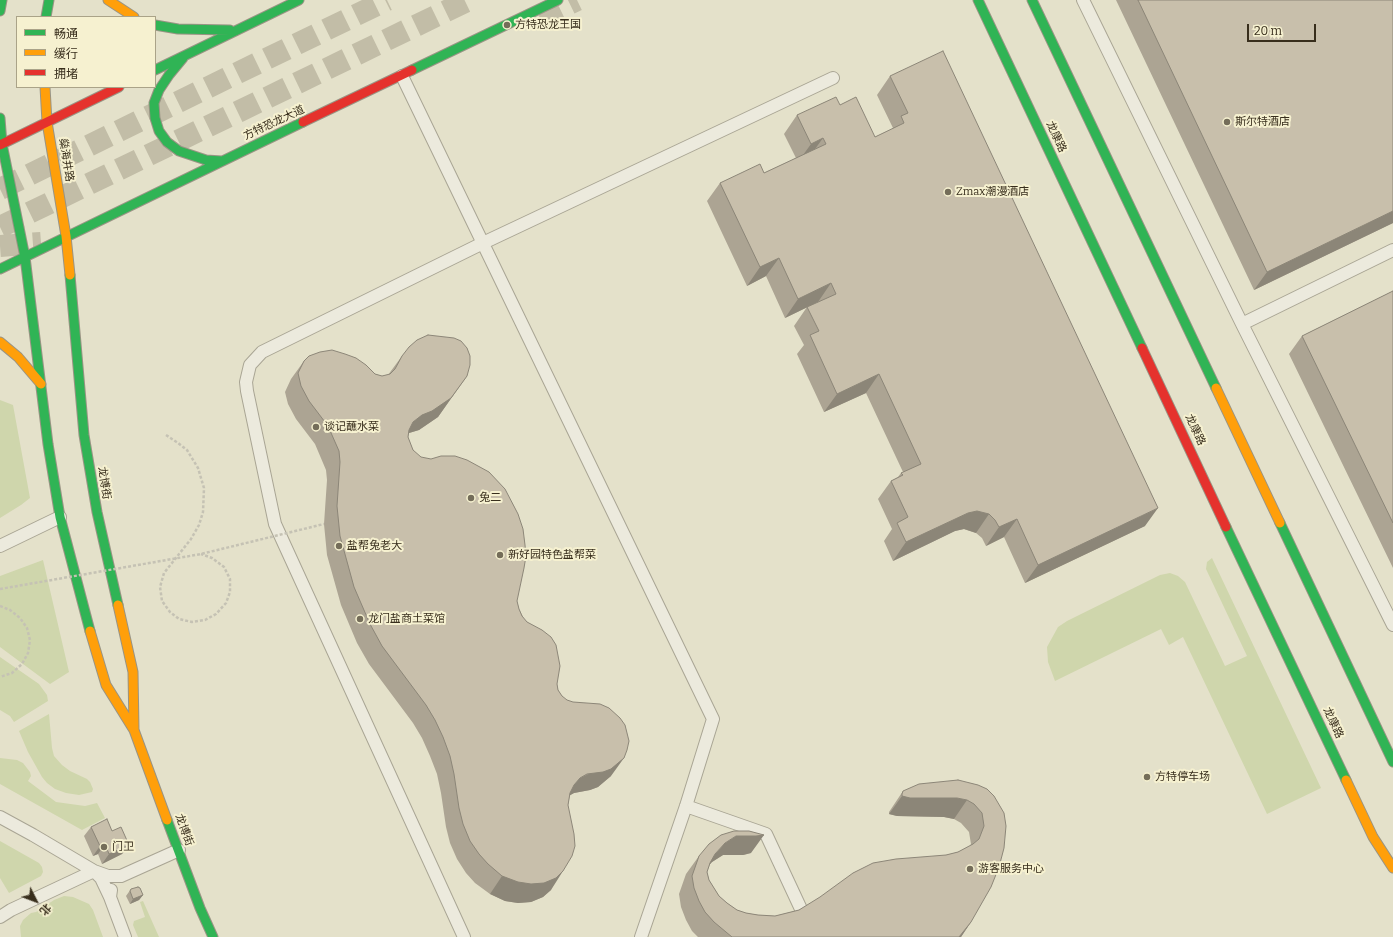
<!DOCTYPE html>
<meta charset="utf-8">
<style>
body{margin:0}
#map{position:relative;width:1393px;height:937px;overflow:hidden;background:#e4e1ca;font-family:Bitter,"Noto Sans SC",serif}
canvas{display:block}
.legend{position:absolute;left:16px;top:16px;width:140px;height:72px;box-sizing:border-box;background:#f6f1d0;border:1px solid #aaa388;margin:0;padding:5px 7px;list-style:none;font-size:12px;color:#382e1c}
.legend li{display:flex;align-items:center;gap:8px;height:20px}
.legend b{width:20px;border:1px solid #aaa388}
.north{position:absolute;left:16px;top:881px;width:40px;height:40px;-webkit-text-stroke:3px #f6f1d0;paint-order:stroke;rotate:132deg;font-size:11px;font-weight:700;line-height:16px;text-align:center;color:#382e1c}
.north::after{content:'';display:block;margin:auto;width:14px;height:18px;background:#382e1c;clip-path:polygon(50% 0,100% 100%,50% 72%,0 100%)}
.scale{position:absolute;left:1247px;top:24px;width:69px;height:18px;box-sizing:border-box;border:2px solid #382e1c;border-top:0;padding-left:5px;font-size:12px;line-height:14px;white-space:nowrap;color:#382e1c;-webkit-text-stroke:3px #f6f1d0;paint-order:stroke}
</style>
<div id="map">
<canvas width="1393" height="937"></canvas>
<ul class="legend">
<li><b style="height:5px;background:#30b455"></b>畅通</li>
<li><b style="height:5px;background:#ff9f0a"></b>缓行</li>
<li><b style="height:5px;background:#e5322d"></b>拥堵</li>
</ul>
<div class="north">北</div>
<div class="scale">20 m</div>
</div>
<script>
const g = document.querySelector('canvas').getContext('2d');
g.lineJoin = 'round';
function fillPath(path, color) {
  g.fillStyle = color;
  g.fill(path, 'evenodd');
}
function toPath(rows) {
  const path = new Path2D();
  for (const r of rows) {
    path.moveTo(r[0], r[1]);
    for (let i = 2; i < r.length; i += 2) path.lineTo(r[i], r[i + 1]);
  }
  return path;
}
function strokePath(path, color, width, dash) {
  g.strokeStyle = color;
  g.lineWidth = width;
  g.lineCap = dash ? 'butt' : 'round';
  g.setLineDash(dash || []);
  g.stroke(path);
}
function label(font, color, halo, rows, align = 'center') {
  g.font = font + ' Bitter,"Noto Sans SC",serif';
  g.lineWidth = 4;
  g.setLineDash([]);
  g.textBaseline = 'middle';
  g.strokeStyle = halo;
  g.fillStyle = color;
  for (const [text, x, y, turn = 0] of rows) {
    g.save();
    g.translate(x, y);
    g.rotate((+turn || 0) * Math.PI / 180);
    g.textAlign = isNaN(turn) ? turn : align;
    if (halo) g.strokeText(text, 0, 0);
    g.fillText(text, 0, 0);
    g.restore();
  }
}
fillPath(toPath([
 [0,400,13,405,30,498,21,505,0,518],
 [1212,558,1321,788,1267,814,1183,637,1169,645,1161,629,1055,681,1048,662,1047,647,1058,627,1067,621,1160,575,1170,573,1178,576,1185,582,1225,666,1247,656,1206,569,1207,562],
 [43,560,69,672,50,684,0,647,0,576],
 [0,657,39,684,47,695,48,701,14,722,10,716,0,710],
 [49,714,52,748,54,756,62,765,70,771,87,779,90,782,93,789,92,792,79,795,66,793,55,789,47,783,42,777,28,752,19,731],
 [0,758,17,760,23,763,30,772,31,776,28,781,56,802,85,806,97,803,105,818,82,830,0,784],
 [0,841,39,863,42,867,43,872,41,876,9,893,0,878],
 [64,896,73,897,89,904,93,910,103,937,21,937,20,926,23,920,31,913,36,912,54,900],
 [143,901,159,937,138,937,133,925,134,921,145,917,140,902]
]), '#cfd6ac');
strokePath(toPath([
 [540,18,577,0],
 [0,189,387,0],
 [0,227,469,0],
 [0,246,41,243]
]), '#c2bda7', 22, [22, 11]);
const lane = toPath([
 [1083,0,1242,324,1393,625],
 [402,76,713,719,686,806,641,937],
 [1242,324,1393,250],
 [0,546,60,517],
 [686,806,766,834,814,937],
 [0,817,33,835,94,871,108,876,121,876,179,850],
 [111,890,110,897,125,937],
 [0,917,11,910,94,871,101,878,110,897],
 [464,937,275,524,247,391,246,382,250,365,262,352,483,243,833,78]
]);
const fast = toPath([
 [978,0,1142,348],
 [1032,0,1216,388],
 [0,11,2,0],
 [46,17,49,0],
 [155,25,178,29,230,30],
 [183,58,169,75,159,90,154,103,155,118,159,131,167,142,179,151,206,160,222,161],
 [155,70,299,0],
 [412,70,558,0],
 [0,118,2,144,25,257,48,444,60,517,90,631],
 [0,269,303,122],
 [70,275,84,435,97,512,118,605],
 [1280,523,1393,762],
 [1226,527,1346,780],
 [167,820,200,908,213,937]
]);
const slow = toPath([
 [108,0,134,17],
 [45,87,47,122,66,236,70,275],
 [0,342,18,357,41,384],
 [1216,388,1280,523],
 [118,605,133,672,134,730],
 [90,631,106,685,134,730,167,820],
 [1346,780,1373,837,1393,868]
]);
const jam = toPath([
 [303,122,412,70],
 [0,145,119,87],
 [1142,348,1226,527]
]);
strokePath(lane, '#a9a594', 14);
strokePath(fast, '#999484', 11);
strokePath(slow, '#999484', 11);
strokePath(jam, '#999484', 11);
strokePath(toPath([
 [166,435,178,443,187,450,198,468,204,488,203,512,199,525,191,539,164,573,160,587,162,601,170,612,179,619,192,622,205,620,216,614,226,603,230,592,230,579,224,567,212,558,201,554],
 [0,606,10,610,20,618,27,628,30,640,28,653,22,664,12,673,0,677]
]), '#c5c2b4', 2.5, [3, 2]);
strokePath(lane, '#eceadd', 12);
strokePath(fast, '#30b455', 9);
strokePath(slow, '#ff9f0a', 9);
strokePath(jam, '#e5322d', 9);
strokePath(toPath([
 [0,589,201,554,324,524]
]), '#c5c2b4', 2.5, [3, 2]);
fillPath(toPath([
 [1116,0,1393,0,1393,223,1254,290],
 [890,76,1145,526,1025,583,1004,537,986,546,982,538,976,533,964,529,955,531,893,561,884,541,892,529,878,499,891,481,898,477,901,473,903,472,866,393,824,412,797,354,804,345,794,326,807,307,818,302,785,318,766,276,747,286,707,201,720,183,764,173,796,158,784,134,797,115,840,105,875,137,892,129,893,128,877,95],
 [1393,291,1393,568,1289,354,1302,336],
 [402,356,454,394,438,417,419,430,409,433,408,437,413,450,517,601,519,609,557,684,558,690,611,776,598,787,590,790,574,793,570,795,551,890,543,897,531,902,518,903,505,901,490,894,475,883,466,873,457,859,450,843,446,827,441,793,437,774,430,756,422,738,413,723,369,664,357,643,341,605,327,555,324,524,327,480,326,470,315,444,296,419,288,404,285,392,291,379,304,361,375,374,382,376,388,375],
 [903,791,994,796,971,922,961,937,698,937,692,931,686,920,681,907,679,894,686,874,699,856,751,853,743,855,723,855,712,862,710,864,707,872,709,880,719,896,727,903,737,910,746,913,758,915,775,916,799,910,946,855,958,852,970,846,971,844,969,832,961,823,954,819,944,817,897,816,889,814,889,812],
 [91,827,112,831,129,845,122,854,102,864,98,854,93,856,84,836],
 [131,889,143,895,139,900,130,904,126,896]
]), '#aca493');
fillPath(toPath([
 [823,138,810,156,798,162,811,144],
 [1393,211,1393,223,1254,290,1267,272],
 [779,258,766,276,747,286,760,267],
 [831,283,818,302,785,318,798,299],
 [879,374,866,393,824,412,837,394],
 [467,376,438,417,419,430,409,433,400,440,413,422],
 [1158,508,1145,526,1025,583,1038,565],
 [977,511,989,514,976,533,964,529,955,531,893,561,906,542,968,513],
 [1017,519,1004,537,986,546,999,527],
 [624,758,611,776,598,787,590,790,574,793,567,797,574,785,580,778],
 [902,796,957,798,967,800,954,819,944,817,897,816,889,814],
 [764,835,751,853,743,855,723,855,712,862,702,873,715,854,725,843,736,836],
 [105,844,98,854,93,856,100,846],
 [129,845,122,854,102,864,109,854],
 [563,871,551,890,543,897,531,902,518,903,505,901,490,894,502,876],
 [143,895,139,900,130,904,133,899],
 [971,922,961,937,959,937]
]), '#8c8678');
const building = toPath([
 [1138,0,1393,0,1393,211,1267,272,1138,0],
 [943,51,1158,508,1038,565,1017,519,999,527,995,520,989,514,977,511,968,513,906,542,897,523,908,517,891,481,903,475,901,473,921,464,879,374,837,394,810,335,819,331,807,307,836,294,831,283,798,299,779,258,760,267,720,183,760,164,764,173,826,144,823,138,811,144,797,115,836,97,840,105,856,97,875,137,904,123,901,116,908,113,890,76,943,51],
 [1393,291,1393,523,1302,336,1393,291],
 [428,335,454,338,461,341,467,348,470,356,470,365,467,376,451,398,432,411,422,415,413,422,409,430,408,437,413,450,421,457,431,459,441,456,455,456,467,460,489,472,505,489,518,514,523,529,525,545,526,556,524,568,517,601,519,609,522,616,527,622,542,630,551,637,556,645,560,666,557,684,558,690,562,696,567,700,573,702,600,704,609,708,620,718,625,725,629,741,627,750,624,758,611,769,603,772,587,774,580,778,574,785,570,793,568,805,574,834,575,846,572,856,563,871,556,878,544,883,531,884,518,882,502,876,488,864,479,854,470,841,463,824,459,808,454,774,450,756,443,737,435,720,426,705,382,646,370,624,354,587,340,536,337,506,340,462,339,451,328,426,309,401,301,386,298,373,304,361,309,356,320,352,332,350,345,354,356,358,366,365,375,374,382,376,390,374,395,369,402,356,409,347,417,340,428,335],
 [958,780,978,785,987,789,994,796,1004,813,1006,826,1004,848,999,867,991,887,971,922,959,937,732,937,714,922,705,912,699,901,694,888,692,876,699,856,709,844,721,835,734,831,749,831,764,835,756,836,736,836,725,843,715,854,710,863,707,872,709,880,719,896,727,903,737,910,746,913,758,915,775,916,799,910,820,897,853,873,873,863,896,859,946,855,958,852,973,844,979,839,984,826,982,813,974,804,967,800,957,798,910,798,902,796,902,794,903,791,919,784,958,780],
 [107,819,112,831,121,827,129,845,109,854,105,844,100,846,91,827,107,819],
 [138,887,140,888,143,895,133,899,130,891,131,889,138,887]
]);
fillPath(building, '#c8bfab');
strokePath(building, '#8c8678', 1);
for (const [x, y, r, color] of [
 [507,25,4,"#746d59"],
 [1227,122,4,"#746d59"],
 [948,192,4,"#746d59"],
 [316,427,4,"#746d59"],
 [471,498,4,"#746d59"],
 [339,546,4,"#746d59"],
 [500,555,4,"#746d59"],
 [360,619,4,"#746d59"],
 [1147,777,4,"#746d59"],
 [104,847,4,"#746d59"],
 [970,869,4,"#746d59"]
]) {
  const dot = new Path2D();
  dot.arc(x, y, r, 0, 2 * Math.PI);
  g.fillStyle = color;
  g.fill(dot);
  strokePath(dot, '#f6f1d0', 1.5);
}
label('11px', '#382e1c', '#f6f1d0', [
 ["方特恐龙王国",515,25],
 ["斯尔特酒店",1235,122],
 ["Zmax潮漫酒店",956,192],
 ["谈记蘸水菜",324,427],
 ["兔二",479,498],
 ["盐帮兔老大",347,546],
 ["新好园特色盐帮菜",508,555],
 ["龙门盐商土菜馆",368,619],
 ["方特停车场",1155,777],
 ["门卫",112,847],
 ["游客服务中心",978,869]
], 'left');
label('11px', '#382e1c', '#f6f1d0', [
 ["方特恐龙大道",274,123,-25],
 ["龙康路",1056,137,65],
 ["燊海井路",66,160,81],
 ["龙康路",1195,430,65],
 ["龙博街",104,483,81],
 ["龙康路",1333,723,65],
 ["龙博街",184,830,70]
]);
</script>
